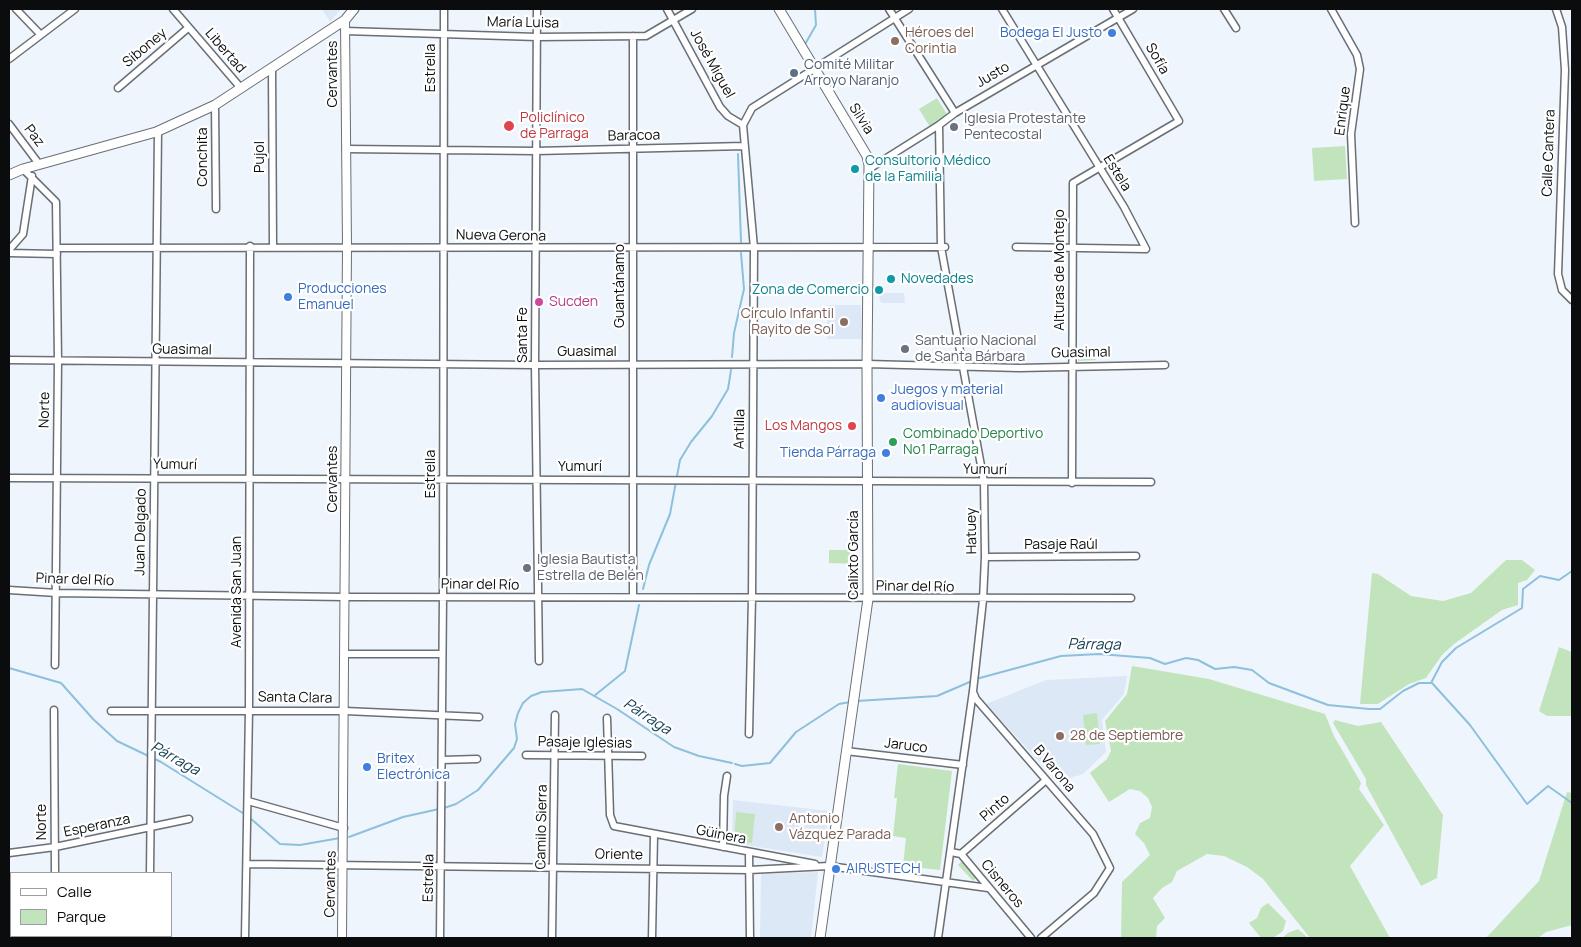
<!DOCTYPE html>
<meta charset="utf-8">
<style>
body{margin:0}
#map{position:relative;width:1581px;height:947px;overflow:hidden;background:#eff5fc;font-family:Manrope,sans-serif}
canvas{display:block}
.frame{position:absolute;inset:0;border:10px solid #0a0c0e;pointer-events:none}
.legend{position:absolute;left:10px;top:872px;width:162px;height:65px;box-sizing:border-box;background:#fff;border:1px solid #9d9e9f;margin:0;padding:6px 9px;list-style:none;font-size:15px;color:#0a0c0e}
.legend li{display:flex;align-items:center;gap:10px;height:25px}
.legend b{width:25px;border:1px solid #9d9e9f}
</style>
<div id="map">
<canvas width="1581" height="947"></canvas>
<div class="frame"></div>
<ul class="legend">
<li><b style="height:6px;background:#fff"></b>Calle</li>
<li><b style="height:14px;background:#c2e4bc"></b>Parque</li>
</ul>
</div>
<script>
const g = document.querySelector('canvas').getContext('2d');
g.lineJoin = 'round';
function fillPath(path, color) {
  g.fillStyle = color;
  g.fill(path, 'evenodd');
}
function toPath(rows) {
  const path = new Path2D();
  for (const r of rows) {
    path.moveTo(r[0], r[1]);
    for (let i = 2; i < r.length; i += 2) path.lineTo(r[i], r[i + 1]);
  }
  return path;
}
function strokePath(path, color, width, dash) {
  g.strokeStyle = color;
  g.lineWidth = width;
  g.lineCap = dash ? 'butt' : 'round';
  g.setLineDash(dash || []);
  g.stroke(path);
}
function label(font, color, halo, rows, align = 'center') {
  g.font = font + ' Manrope,sans-serif';
  g.lineWidth = 4.5;
  g.setLineDash([]);
  g.textBaseline = 'middle';
  g.strokeStyle = halo;
  g.fillStyle = color;
  for (const [text, x, y, turn = 0] of rows) {
    g.save();
    g.translate(x, y);
    g.rotate((+turn || 0) * Math.PI / 180);
    g.textAlign = isNaN(turn) ? turn : align;
    if (halo) g.strokeText(text, 0, 0);
    g.fillText(text, 0, 0);
    g.restore();
  }
}
fillPath(toPath([
 [322,9,341,9,330,22],
 [878,293,904,293,905,303,881,303],
 [827,305,861,305,862,339,827,339],
 [1127,676,1124,694,1102,720,1106,752,1083,774,1058,782,986,704,1046,680],
 [733,800,829,811,822,857,732,843],
 [818,872,811,938,760,938,761,874]
]), '#dde8f6');
fillPath(toPath([
 [937,98,948,116,930,127,919,109],
 [1345,146,1347,179,1314,181,1312,148],
 [1078,350,1096,350,1096,360,1078,361],
 [829,550,856,550,856,564,829,563],
 [1506,560,1522,560,1535,570,1527,580,1518,583,1518,605,1502,610,1454,644,1442,655,1426,678,1409,684,1378,704,1360,704,1372,573,1378,574,1411,596,1443,601,1471,593],
 [1559,647,1572,652,1572,716,1547,716,1539,711],
 [1132,666,1209,679,1325,714,1334,736,1361,783,1359,789,1384,825,1350,866,1390,938,1310,938,1263,879,1247,867,1224,856,1207,854,1177,871,1172,882,1162,888,1153,898,1165,918,1157,926,1156,938,1121,938,1122,882,1150,855,1144,843,1135,834,1140,823,1150,818,1152,807,1148,798,1140,791,1130,789,1109,802,1090,773,1107,759,1111,751,1105,721,1127,694],
 [1097,713,1100,744,1086,745,1083,715],
 [1335,720,1358,726,1381,722,1443,815,1437,878,1421,886,1366,785,1366,779,1333,723],
 [898,764,952,771,940,870,903,866,906,838,893,836,897,798,894,798],
 [1567,792,1572,793,1572,925,1546,932,1538,938,1486,938,1539,881],
 [736,812,755,814,752,843,734,842],
 [962,861,976,878,973,881,958,865],
 [1268,903,1286,921,1283,931,1273,938,1261,938,1249,923,1257,918,1261,908],
 [1298,929,1308,938,1282,938,1288,933]
]), '#c2e4bc');
strokePath(toPath([
 [804,46,816,25,815,9],
 [738,154,741,242],
 [732,357,734,333,744,289,741,253],
 [643,589,649,565,670,514,680,460,691,442,712,416,728,389,731,370],
 [9,668,61,683,93,719,117,741,161,762,246,815],
 [976,679,1061,656,1099,654,1150,658,1165,664,1186,658,1198,660,1215,669,1234,667,1252,670,1269,683,1328,705,1369,709,1380,709,1403,691,1419,683,1431,683],
 [1431,683,1442,662,1456,648,1522,608,1523,589,1540,576,1559,580,1572,571],
 [1432,683,1470,725,1527,804,1548,786,1572,803],
 [594,696,625,671,639,605],
 [857,701,937,696,972,681],
 [735,764,742,766,770,763,796,732,839,704,850,702],
 [444,808,456,804,478,790,514,748,517,739,515,724,518,713,523,703,531,696,542,692,582,689,617,709,674,747,699,756,732,763],
 [250,818,280,844,300,845,340,838],
 [349,837,403,817,439,809]
]), '#8dc0dc', 2);
const minor = toPath([
 [16,9,40,34],
 [173,9,240,87],
 [537,9,535,365,539,661],
 [667,9,720,107,728,116,743,125],
 [889,9,955,113],
 [1002,9,1124,207,1146,249,1016,247],
 [1224,9,1236,28],
 [1331,9,1357,55,1360,69,1351,134,1355,223],
 [1556,9,1562,27,1565,70,1558,274,1562,290,1572,300],
 [345,31,537,37,646,36,692,9],
 [9,59,75,9],
 [272,68,273,246],
 [118,88,188,28],
 [215,105,216,209],
 [9,124,39,164],
 [346,149,536,151,744,146],
 [23,169,56,202,58,361,55,665],
 [869,169,939,125,955,113,1133,9],
 [57,248,945,247],
 [9,250,23,234,32,176],
 [9,253,57,254],
 [9,360,535,365,867,364,1019,368,1165,365],
 [9,478,1151,482],
 [1072,483,1073,183,1179,121,1113,9],
 [985,557,1136,556],
 [9,590,57,593,345,597,1131,598],
 [633,597,633,36],
 [345,654,442,654],
 [973,692,976,699,1093,834,1110,868,1094,893,1041,938],
 [54,710,55,873],
 [111,711,345,711,479,717],
 [607,718,610,815,614,826,815,864],
 [749,734,752,598,754,248,743,125,752,108,909,9],
 [846,751,963,765],
 [526,755,642,756],
 [442,760,477,759],
 [248,801,344,828],
 [723,847,724,796,727,776],
 [951,852,961,854,1031,938],
 [9,853,55,847,189,819],
 [749,853,750,938],
 [961,854,1046,780],
 [247,864,749,870,829,866,988,888],
 [150,873,158,131],
 [55,938,55,936],
 [149,938,149,936],
 [245,938,249,710,250,246],
 [440,938,443,596,444,9],
 [552,938,555,715],
 [652,938,654,835],
 [938,938,973,691,983,600,985,557,984,482,941,247,939,125]
]);
const tertiary = toPath([
 [342,938,347,247,345,20]
]);
const secondary = toPath([
 [779,9,867,156,869,165,867,364,868,599,820,938],
 [9,175,23,169,156,132,215,105,345,20,354,9]
]);
strokePath(minor, '#696f75', 9);
strokePath(tertiary, '#696f75', 10);
strokePath(secondary, '#696f75', 11);
strokePath(minor, '#fff', 6);
strokePath(tertiary, '#fff', 8);
strokePath(secondary, '#fff', 9);
for (const [x, y, r, color] of [
 [1112,33,5,"#3f7fe0"],
 [895,41,5,"#8d6e63"],
 [794,73,5,"#5c6f8a"],
 [509,126,6,"#e0444e"],
 [954,127,5,"#6b7280"],
 [855,169,5,"#0f9aa8"],
 [891,279,5,"#0f9aa8"],
 [879,290,5,"#0f9aa8"],
 [288,297,5,"#3f7fe0"],
 [539,302,5,"#d1479c"],
 [844,322,5,"#8d6e63"],
 [905,349,5,"#6b7280"],
 [881,398,5,"#3f7fe0"],
 [852,426,5,"#e0444e"],
 [893,442,5,"#2e9e5b"],
 [886,453,5,"#3f7fe0"],
 [527,568,5,"#6b7280"],
 [1060,736,5,"#8d6e63"],
 [367,767,5,"#3f7fe0"],
 [779,827,5,"#8d6e63"],
 [836,869,5,"#3f7fe0"]
]) {
  const dot = new Path2D();
  dot.arc(x, y, r, 0, 2 * Math.PI);
  g.fillStyle = color;
  g.fill(dot);
  strokePath(dot, '#fff', 2);
}
label('14px', '#0a0c0e', '#fff', [
 ["María Luisa",523,23,1],
 ["Siboney",145,48,-40],
 ["Libertad",225,51,49],
 ["Sofía",1157,59,60],
 ["José Miguel",712,64,61],
 ["Estrella",431,68,-90],
 ["Cervantes",333,74,-90],
 ["Justo",993,75,-31],
 ["Enrique",1343,111,-83],
 ["Silvia",861,119,58],
 ["Paz",34,136,53],
 ["Baracoa",634,136,-1],
 ["Calle Cantera",1549,153,-88],
 ["Conchita",203,157,-90],
 ["Pujol",260,157,-90],
 ["Estela",1117,173,58],
 ["Nueva Gerona",501,236,1],
 ["Alturas de Montejo",1060,270,-90],
 ["Guantánamo",620,286,-90],
 ["Santa Fe",523,335,-90],
 ["Guasimal",182,350,1],
 ["Guasimal",587,352],
 ["Guasimal",1081,353,-1],
 ["Norte",45,410,-89],
 ["Antilla",740,429,-89],
 ["Yumurí",175,465,1],
 ["Yumurí",580,467],
 ["Yumurí",985,470,1],
 ["Estrella",431,474,-90],
 ["Cervantes",333,479,-90],
 ["Hatuey",972,531,-91],
 ["Juan Delgado",141,532,-89],
 ["Pasaje Raúl",1061,545],
 ["Calixto García",854,555,-90],
 ["Pinar del Río",75,580,2],
 ["Pinar del Río",480,585,1],
 ["Pinar del Río",915,587,1],
 ["Avenida San Juan",237,592,-90],
 ["Santa Clara",295,698,1],
 ["Pasaje Iglesias",585,743,1],
 ["Jaruco",906,746,7],
 ["B Varona",1054,769,50],
 ["Pinto",995,808,-41],
 ["Norte",42,822,-90],
 ["Esperanza",97,826,-12],
 ["Camilo Sierra",542,827,-89],
 ["Güinera",721,835,11],
 ["Oriente",619,855,1],
 ["Estrella",429,878,-89],
 ["Cervantes",331,884,-89],
 ["Cisneros",1002,884,50]
]);
label('14px', '#785e54', '#fff', [
 ["Héroes del",905,33],
 ["Corintia",905,49],
 ["Círculo Infantil",834,314,"right"],
 ["Rayito de Sol",834,330,"right"],
 ["28 de Septiembre",1070,736],
 ["Antonio",789,819],
 ["Vázquez Parada",789,835]
], 'left');
label('14px', '#366cbe', '#fff', [
 ["Bodega El Justo",1102,33,"right"],
 ["Producciones",298,289],
 ["Emanuel",298,305],
 ["Juegos y material",891,390],
 ["audiovisual",891,406],
 ["Tienda Párraga",876,453,"right"],
 ["Britex",377,759],
 ["Electrónica",377,775],
 ["AIRUSTECH",846,869]
], 'left');
label('14px', '#4e5e75', '#fff', [
 ["Comité Militar",804,65],
 ["Arroyo Naranjo",804,81]
], 'left');
label('14px', '#be3a42', '#fff', [
 ["Policlínico",520,118],
 ["de Parraga",520,134],
 ["Los Mangos",842,426,"right"]
], 'left');
label('14px', '#5b616d', '#fff', [
 ["Iglesia Protestante",964,119],
 ["Pentecostal",964,135],
 ["Santuario Nacional",915,341],
 ["de Santa Bárbara",915,357],
 ["Iglesia Bautista",537,560],
 ["Estrella de Belén",537,576]
], 'left');
label('14px', '#0d838f', '#fff', [
 ["Consultorio Médico",865,161],
 ["de la Familia",865,177],
 ["Novedades",901,279],
 ["Zona de Comercio",869,290,"right"]
], 'left');
label('14px', '#b23c85', '#fff', [
 ["Sucden",549,302]
], 'left');
label('14px', '#27864d', '#fff', [
 ["Combinado Deportivo",903,434],
 ["No1 Parraga",903,450]
], 'left');
label('italic 15px', '#174156', '#fff', [
 ["Párraga",1094,645,1],
 ["Párraga",647,717,33],
 ["Párraga",175,759,29]
]);
</script>
